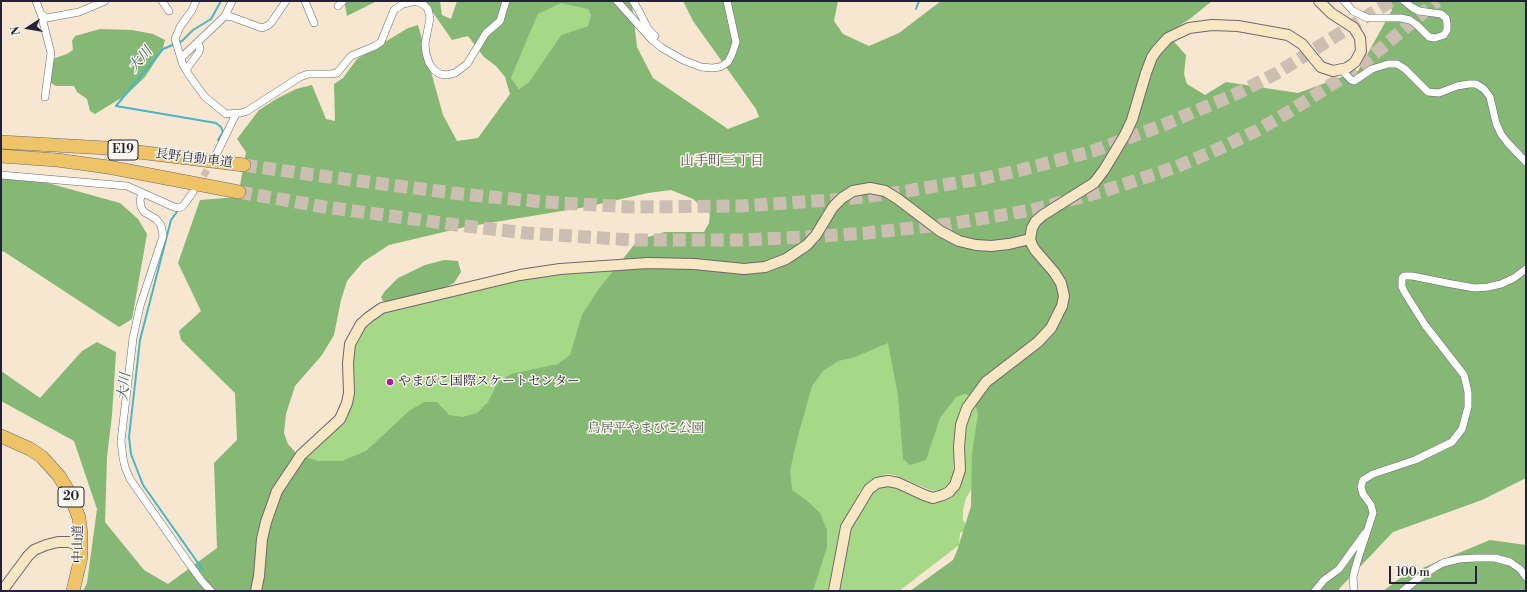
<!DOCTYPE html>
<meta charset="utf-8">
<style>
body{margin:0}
#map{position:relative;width:1527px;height:592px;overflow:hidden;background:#f7e6d0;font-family:"Libre Bodoni",serif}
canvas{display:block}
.frame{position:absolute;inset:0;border:2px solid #22223b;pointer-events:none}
.north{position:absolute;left:8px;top:8px;width:40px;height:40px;-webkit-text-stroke:3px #fbf7ec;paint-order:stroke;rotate:258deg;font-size:11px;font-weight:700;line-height:16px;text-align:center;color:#22223b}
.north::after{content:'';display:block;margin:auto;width:14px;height:18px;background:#22223b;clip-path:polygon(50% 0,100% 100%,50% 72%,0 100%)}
.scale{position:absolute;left:1389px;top:566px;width:88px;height:18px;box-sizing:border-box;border:2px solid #22223b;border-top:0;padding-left:5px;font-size:12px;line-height:14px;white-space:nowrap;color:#22223b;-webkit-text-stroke:3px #fbf7ec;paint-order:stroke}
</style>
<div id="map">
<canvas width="1527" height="592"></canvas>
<div class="frame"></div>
<div class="north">N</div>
<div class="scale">100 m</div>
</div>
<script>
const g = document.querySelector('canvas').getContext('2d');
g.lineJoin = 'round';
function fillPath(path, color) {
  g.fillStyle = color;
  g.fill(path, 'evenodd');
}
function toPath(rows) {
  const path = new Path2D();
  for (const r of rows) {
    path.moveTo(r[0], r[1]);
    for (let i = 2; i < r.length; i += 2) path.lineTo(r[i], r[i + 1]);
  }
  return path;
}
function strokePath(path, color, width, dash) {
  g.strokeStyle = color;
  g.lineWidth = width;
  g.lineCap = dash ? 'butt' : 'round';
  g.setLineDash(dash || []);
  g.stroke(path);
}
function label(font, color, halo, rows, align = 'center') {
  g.font = font + ' "Libre Bodoni","Noto Serif JP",serif';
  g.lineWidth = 3;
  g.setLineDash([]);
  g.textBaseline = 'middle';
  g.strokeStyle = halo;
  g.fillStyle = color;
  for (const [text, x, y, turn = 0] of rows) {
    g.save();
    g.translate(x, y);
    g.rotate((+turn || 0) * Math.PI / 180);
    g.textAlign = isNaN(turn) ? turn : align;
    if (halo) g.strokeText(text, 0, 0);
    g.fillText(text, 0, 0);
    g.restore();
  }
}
fillPath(toPath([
 [561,2,588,9,591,15,589,26,561,35,529,82,519,89,511,78,538,14],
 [586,270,765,271,973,389,962,410,956,426,953,474,952,479,943,489,933,491,894,475,887,474,871,480,863,487,858,494,859,499,842,524,828,591,261,591,303,460,337,429,346,420,352,399,353,351,362,329,383,313,488,287,546,274],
 [978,399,978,478,966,498,963,510,963,520,969,529,960,533,959,545,899,591,837,591,848,532,874,491,883,487,891,486,923,500,932,502,947,498,966,425,972,409]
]), '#a5d887');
fillPath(toPath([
 [344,1,377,1,347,16],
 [425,1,440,1,442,15,451,19,457,1,630,1,632,4,637,47,653,78,728,129,759,117,756,109,693,21,683,1,838,1,834,21,843,34,869,46,899,33,941,1,1212,1,1191,18,1167,34,1186,55,1184,74,1187,84,1205,95,1226,82,1298,93,1358,71,1392,10,1388,1,1526,1,1526,478,1482,500,1393,532,1339,589,1340,591,910,591,953,560,957,551,971,506,972,454,978,414,973,396,964,394,956,397,940,418,926,460,910,465,903,459,898,395,888,343,855,357,838,361,823,371,812,386,798,436,790,470,792,490,806,500,820,513,827,530,827,547,813,591,83,591,87,583,97,509,74,441,1,401,1,371,40,398,82,351,97,342,116,352,112,415,107,457,105,522,144,570,168,584,217,548,214,463,237,440,235,393,181,340,179,331,201,311,178,263,200,200,238,197,246,152,237,139,259,110,278,98,296,89,312,85,326,119,335,121,334,84,343,78,357,59,408,28,418,25,443,115,457,141,478,138,510,94,505,77,496,66,484,57,468,36,452,40],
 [561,3,588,9,591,15,588,26,561,35,529,82,519,89,511,78,538,14],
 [671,190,693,199,710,214,709,223,704,232,665,232,638,240,598,290,582,315,570,355,558,364,511,374,498,382,488,402,477,413,462,417,449,415,437,402,424,402,409,411,366,451,342,461,318,461,297,454,288,444,284,433,286,414,295,386,322,355,334,335,341,300,347,281,363,262,389,245,465,227,586,207,648,193],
 [100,29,132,30,153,34,165,40,162,51,145,77,126,95,95,114,90,111,87,99,77,92,74,86,56,86,51,83,48,79,51,63,55,58,67,54,73,50,72,41,75,36],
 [8,172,120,203,138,219,147,234,132,319,119,327,3,251,1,254,1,179],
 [444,260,458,261,461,272,454,283,437,291,393,303,383,301,381,297,385,291,398,278,425,265],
 [1490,540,1526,545,1526,591,1383,591,1403,576]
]), '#84b874');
strokePath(toPath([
 [916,9,919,1],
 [218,140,223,132,221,127,216,123,116,106,163,49,182,41,193,30,211,19,221,1],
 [179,209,171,220,140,340,129,437,131,454,143,485,203,570]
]), '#49b5c6', 2);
strokePath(toPath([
 [198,185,213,160]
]), '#ccbfb2', 7, [7, 3.5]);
strokePath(toPath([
 [244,165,329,177,461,194,544,202,631,207,742,206,846,199,894,193,980,179,1021,170,1093,151,1161,126,1238,93,1277,73,1391,1],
 [239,192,325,207,457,225,526,233,633,240,743,240,804,237,867,233,949,224,1032,210,1104,191,1176,167,1216,150,1256,131,1292,110,1360,66,1437,1]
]), '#ccbfb2', 13, [13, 6]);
const street = toPath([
 [36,1,41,14,47,18,79,12,105,1],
 [162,1,169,11],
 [196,1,192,10,180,27,175,39,183,65,189,75,205,97,226,114,241,113,247,111,300,77,308,74,330,74,337,73,351,56,375,46,381,42,394,10,403,4,416,1],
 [305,1,314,23],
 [416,1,424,5,428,9,430,18,425,44,426,53,429,63,434,70,440,74,447,75,455,73,467,64,486,33,500,21,506,1],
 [617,1,652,40,662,48,683,60,701,67,712,68,720,67,728,62,732,54,736,42,727,1],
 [633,1,639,11,648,29,655,36],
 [1344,1,1353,11,1367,18,1401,18,1410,20,1417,25,1429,37,1435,38,1444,35,1447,30,1447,24,1446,18,1441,14,1419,11,1413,8,1404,1],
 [338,6,343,1],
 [41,14,51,53,45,97],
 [225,16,232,17,262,28,267,26,271,23,286,1],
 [181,58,225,16,232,1],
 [186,70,199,52,200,48,198,42],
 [1342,70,1351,80,1354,81,1372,69,1388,64,1397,64,1405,69,1428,92,1439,93,1457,86,1469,84,1476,84,1484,89,1490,97,1496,123,1501,134,1507,142,1526,162],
 [216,155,236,114],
 [1,175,127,186,174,207,179,208,183,206,193,192],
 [142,193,140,200,141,207,144,212,156,219,161,225,163,236,140,306,133,338,121,441,123,458,125,467,130,479,188,562,201,580,211,591],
 [1315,591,1324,580,1339,569,1365,533],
 [1354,591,1353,577,1357,562,1373,513,1371,505,1363,494,1361,487,1363,480,1373,474,1415,460,1452,442,1462,429,1468,407,1468,392,1464,375,1425,325,1405,293,1402,287,1402,278,1404,276,1412,276,1452,284,1475,288,1488,287,1501,284,1514,278,1526,269],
 [1403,591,1420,577,1434,568,1443,563,1459,559,1476,558,1495,558,1510,562,1520,569,1526,577]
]);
const secondary = toPath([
 [2,591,28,556,34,550,46,545,58,542,69,542,82,547],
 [256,591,259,576,262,539,266,522,277,491,301,455,340,419,347,403,349,393,348,363,350,344,361,324,369,317,382,308,520,275,560,269,648,263,694,264,744,269,765,267,786,259,807,245,816,235,833,207,842,198,853,191,870,188,885,191,898,199,940,231,959,241,976,245,991,246,1009,244,1030,239],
 [834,591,846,527,869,489,877,483,888,481,898,483,924,495,933,498,943,495,949,492,955,485,960,470,959,447,961,425,967,408,986,382,1038,342,1051,328,1062,306,1064,296,1061,283,1054,272,1035,250,1032,245,1030,239,1032,228,1036,221,1043,215,1094,183,1104,170,1125,135,1132,120,1146,73,1152,57,1157,50,1168,38,1189,28,1212,25,1238,26,1288,35,1302,44,1321,67,1333,71,1347,68,1355,62,1361,51,1360,38,1354,28,1331,13,1319,1]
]);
const highway = toPath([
 [1,142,106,148,244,165],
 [1,156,57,160,108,167,239,192],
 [1,436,30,449,42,457,59,476,70,494,79,518,81,534,81,557,73,591]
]);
strokePath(street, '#6d676f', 8);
strokePath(secondary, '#6d676f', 12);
strokePath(highway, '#6d676f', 14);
strokePath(street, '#fff', 7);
strokePath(secondary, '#f9e7c3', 10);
strokePath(highway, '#efc469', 13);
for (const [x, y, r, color] of [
 [390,382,4,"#b5179e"]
]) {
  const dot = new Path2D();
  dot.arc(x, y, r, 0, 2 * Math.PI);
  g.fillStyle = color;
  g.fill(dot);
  strokePath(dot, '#fbf7ec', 1.5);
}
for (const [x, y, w] of [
 [123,150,30],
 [71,497,26]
]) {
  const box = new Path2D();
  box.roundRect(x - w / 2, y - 10, w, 20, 3);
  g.fillStyle = '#fbf7ec';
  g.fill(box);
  strokePath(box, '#22223b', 1);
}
label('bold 12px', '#22223b', null, [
 ["E19",123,150],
 ["20",71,497]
]);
label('13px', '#22223b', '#fbf7ec', [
 ["長野自動車道",194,159,7],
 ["中山道",79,544,-90]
]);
label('13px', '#22223b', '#fbf7ec', [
 ["やまびこ国際スケートセンター",398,382]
], 'left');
label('13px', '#495952', '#fbf7ec', [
 ["鳥居平やまびこ公園",646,429]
]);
label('italic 14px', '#325d73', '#fbf7ec', [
 ["大川",141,60,-50],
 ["大川",125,387,-84]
]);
label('14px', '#62515a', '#fbf7ec', [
 ["山手町三丁目",722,162]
]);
</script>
